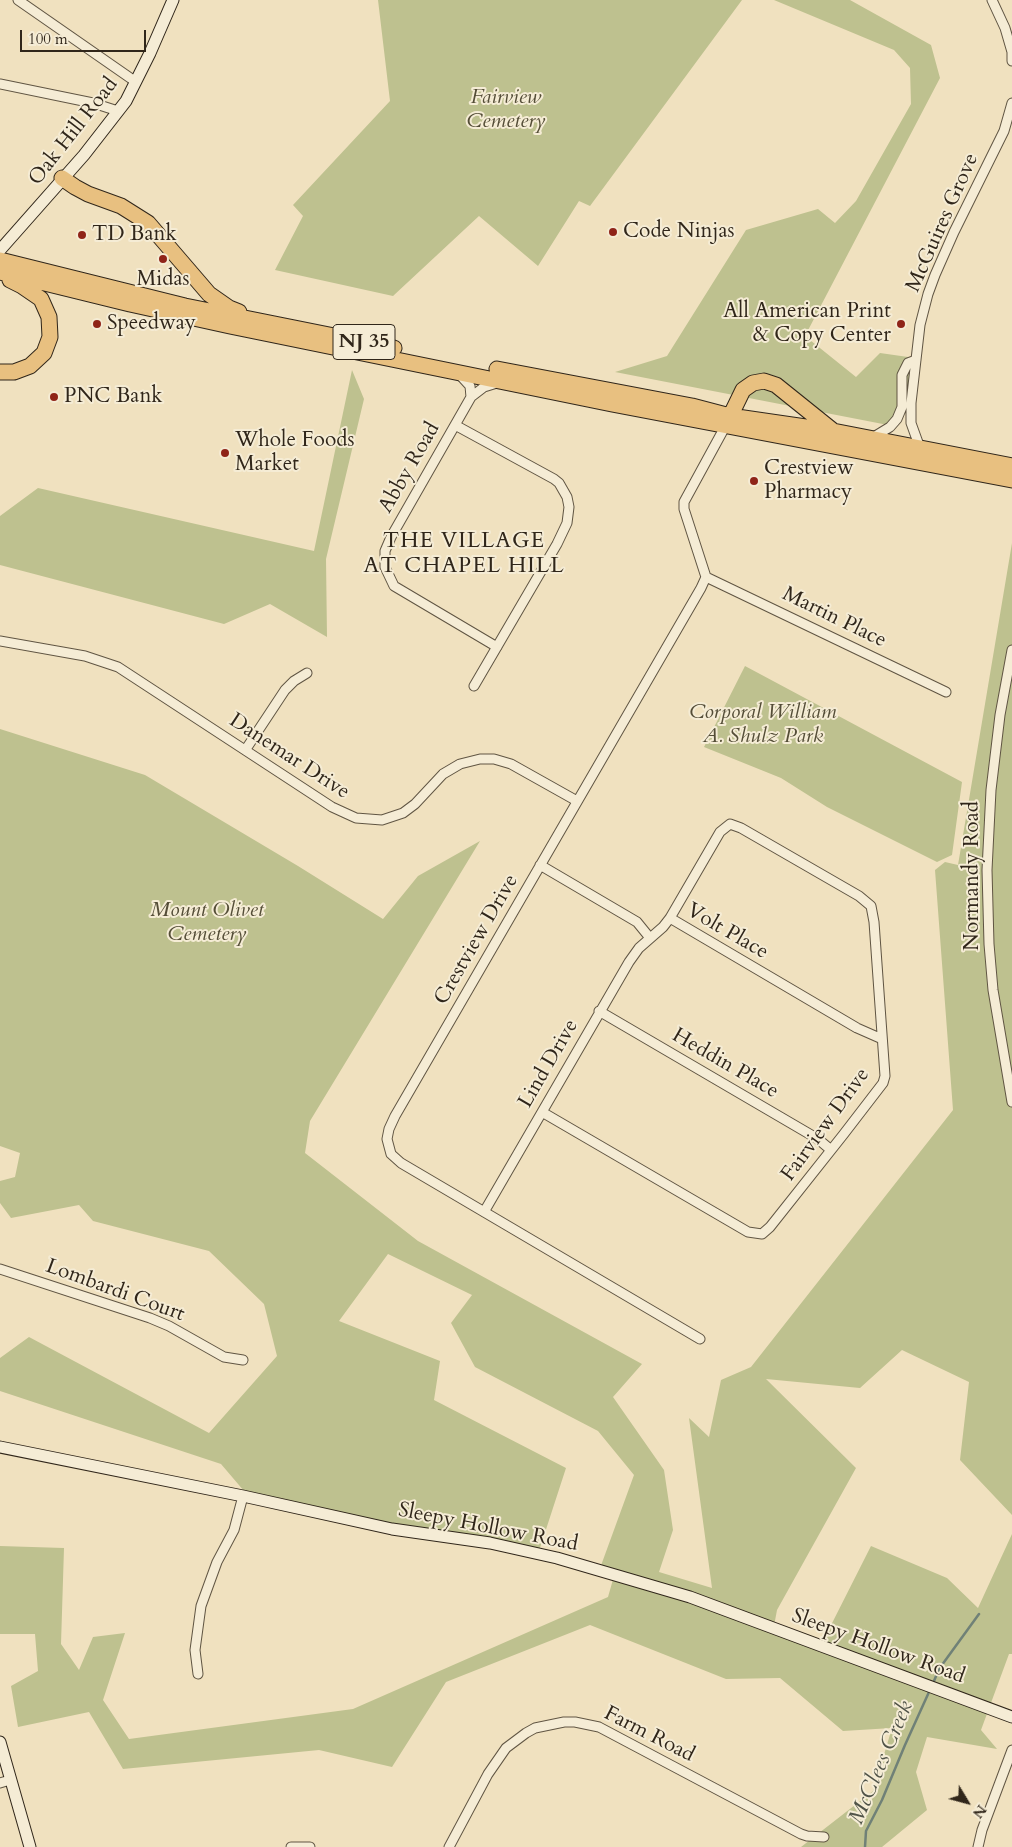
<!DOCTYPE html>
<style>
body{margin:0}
#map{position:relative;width:1012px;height:1847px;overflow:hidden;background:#f0e1bf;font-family:Cardo,serif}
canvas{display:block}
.north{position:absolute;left:942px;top:1777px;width:50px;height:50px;-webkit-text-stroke:4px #f5ecd5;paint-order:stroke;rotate:127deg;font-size:14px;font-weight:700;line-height:20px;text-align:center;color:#30261a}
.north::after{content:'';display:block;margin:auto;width:18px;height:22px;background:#30261a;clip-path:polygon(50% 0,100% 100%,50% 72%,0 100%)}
.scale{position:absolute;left:20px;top:30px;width:126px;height:22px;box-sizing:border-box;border:2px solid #30261a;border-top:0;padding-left:6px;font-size:15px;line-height:18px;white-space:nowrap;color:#30261a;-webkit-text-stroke:4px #f5ecd5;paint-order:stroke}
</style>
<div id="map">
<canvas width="1012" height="1847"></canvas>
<div class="north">N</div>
<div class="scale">100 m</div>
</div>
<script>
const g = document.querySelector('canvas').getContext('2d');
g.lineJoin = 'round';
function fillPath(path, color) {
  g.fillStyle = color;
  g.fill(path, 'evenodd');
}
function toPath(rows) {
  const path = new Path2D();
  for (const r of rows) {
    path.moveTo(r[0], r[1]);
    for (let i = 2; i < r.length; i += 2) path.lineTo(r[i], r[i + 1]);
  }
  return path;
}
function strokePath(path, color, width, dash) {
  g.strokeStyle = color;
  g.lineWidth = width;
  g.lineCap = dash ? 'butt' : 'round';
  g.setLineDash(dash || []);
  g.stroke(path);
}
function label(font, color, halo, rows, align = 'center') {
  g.font = font + ' Cardo,serif';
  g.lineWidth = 4;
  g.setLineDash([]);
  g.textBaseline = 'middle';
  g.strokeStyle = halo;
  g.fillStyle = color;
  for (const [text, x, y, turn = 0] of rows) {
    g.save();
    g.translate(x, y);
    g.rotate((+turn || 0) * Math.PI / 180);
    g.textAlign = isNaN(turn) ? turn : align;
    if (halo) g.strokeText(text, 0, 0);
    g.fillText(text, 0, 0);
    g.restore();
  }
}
fillPath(toPath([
 [378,0,742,0,590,206,579,201,538,266,479,216,393,296,275,270,303,216,293,205,390,101],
 [774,0,850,0,931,45,940,78,805,336,856,377,880,353,915,358,906,405,888,425,615,372,667,356,746,230,818,209,835,223,856,201,911,104,910,68,894,50],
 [352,370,364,399,326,559,327,637,270,604,224,624,0,565,0,516,38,488,314,551],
 [1012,543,1012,1515,960,1460,969,1382,902,1350,860,1388,766,1379,856,1468,777,1610,774,1626,822,1643,871,1546,947,1578,978,1608,1012,1534,1012,1654,1009,1654,981,1730,997,1749,927,1737,916,1772,927,1810,882,1847,801,1847,873,1791,892,1728,843,1731,780,1678,726,1679,590,1625,446,1682,392,1767,319,1750,123,1769,89,1712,18,1727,11,1686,38,1671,35,1634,0,1634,0,1546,64,1548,61,1644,79,1670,93,1637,125,1633,103,1700,129,1739,353,1709,608,1597,614,1576,599,1571,634,1475,598,1431,475,1367,451,1323,472,1295,388,1254,339,1321,440,1361,434,1400,566,1468,538,1554,250,1498,221,1464,0,1391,0,1358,29,1337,209,1433,277,1356,264,1304,209,1251,93,1221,79,1205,11,1218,0,1203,0,1181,15,1177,20,1153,0,1146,0,729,145,775,298,866,383,919,418,876,480,841,310,1121,305,1153,418,1241,642,1364,613,1397,664,1470,673,1530,659,1572,712,1588,689,1418,709,1437,721,1380,751,1367,953,1110,935,870,945,862,958,865],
 [745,666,962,782,952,855,937,862,827,807,781,778,704,747]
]), '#bec18f');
strokePath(toPath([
 [934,1681,939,1669,979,1614],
 [865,1847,866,1831,882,1800,905,1745,929,1692]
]), '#708177', 2.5);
const street = toPath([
 [18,0,136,82],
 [992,0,1005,28,1012,52,1012,61],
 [0,84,93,103,118,111],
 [459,374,470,386,471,397],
 [497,383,484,387,471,397,391,537,385,551,385,567,394,586,497,647],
 [455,425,554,479,559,483,567,497,569,507,567,523,557,544,474,686],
 [872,438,890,427,897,419,902,407,902,375,908,363,916,360],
 [920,448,911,423,911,403,920,325,928,294,935,275,954,232,1004,131,1012,103],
 [706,577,946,692],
 [0,641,85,656,118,667,332,807,356,818,382,820,403,813,415,804,443,774,460,764,480,759,494,759,511,764,577,801],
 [1012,650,1000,715,991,790,987,870,989,944,993,990,1012,1102],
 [246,749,285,690,294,681,307,673],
 [540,865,637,922,650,938],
 [670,918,857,1028,882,1039],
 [599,1011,818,1139,831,1150],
 [484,1212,629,962,639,948,663,927,670,918,720,832,730,824,741,828,859,896,871,906,874,922,885,1076,883,1083,843,1135,770,1227,762,1234,748,1232,542,1112],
 [0,1269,150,1318,169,1326,224,1357,243,1360],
 [700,1339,401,1163,391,1154,387,1139,389,1129,395,1116,701,588,706,577,684,509,684,502,726,425],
 [198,1674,195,1650,201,1606,217,1562,234,1530,243,1496],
 [0,1783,10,1780],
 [291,1847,310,1847],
 [449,1847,488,1774,506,1748,526,1733,535,1728,564,1722,575,1722,599,1727,801,1834,807,1836,824,1837],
 [978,1847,982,1830,1012,1750]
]);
const secondary = toPath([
 [0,250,84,155,126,101,150,53,173,0],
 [0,1447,243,1496,392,1529,490,1543,557,1558,690,1597,1012,1717],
 [0,1742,30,1847]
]);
const highway = toPath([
 [62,178,75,187,88,194,121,206,148,223,209,294,229,308,239,312],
 [0,260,185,306,394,348],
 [0,272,130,304,230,326,612,404,1012,480],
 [497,369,692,406,730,416,833,431,1012,466],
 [0,372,14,372,30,366,44,353,50,337,49,317,41,299,22,286,10,280],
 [726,425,743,390,753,383,764,381,776,385,832,430]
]);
strokePath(street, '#605543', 11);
strokePath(secondary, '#30261a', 13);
strokePath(highway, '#30261a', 17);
strokePath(street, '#f5ecd5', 9);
strokePath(secondary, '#f5ecd5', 11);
strokePath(highway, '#e8c080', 15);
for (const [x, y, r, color] of [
 [613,232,5,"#8f2418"],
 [82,235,5,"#8f2418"],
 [163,259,5,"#8f2418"],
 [97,324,5,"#8f2418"],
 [901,324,5,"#8f2418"],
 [54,397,5,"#8f2418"],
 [225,453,5,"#8f2418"],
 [754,481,5,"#8f2418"]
]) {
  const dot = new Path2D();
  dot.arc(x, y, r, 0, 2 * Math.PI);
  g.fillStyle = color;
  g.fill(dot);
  strokePath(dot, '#f5ecd5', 2);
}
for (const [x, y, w] of [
 [364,342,62]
]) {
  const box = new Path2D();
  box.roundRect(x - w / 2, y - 17.5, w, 35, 4);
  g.fillStyle = '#f5ecd5';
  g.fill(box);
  strokePath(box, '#30261a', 1);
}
label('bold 20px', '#30261a', null, [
 ["NJ 35",364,342]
]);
label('italic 21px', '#544d37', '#f5ecd5', [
 ["Fairview",506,98],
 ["Cemetery",506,122],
 ["Corporal William",763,713],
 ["A. Shulz Park",763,737],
 ["Mount Olivet",207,911],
 ["Cemetery",207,935]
]);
label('21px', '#30261a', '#f5ecd5', [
 ["Oak Hill Road",74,132,-52],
 ["McGuires Grove",943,223,-66],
 ["Abby Road",410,468,-60],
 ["Martin Place",834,618,26],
 ["Danemar Drive",289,757,33],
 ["Normandy Road",973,876,-90],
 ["Volt Place",727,932,30],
 ["Crestview Drive",477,940,-60],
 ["Lind Drive",549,1064,-60],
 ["Heddin Place",725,1064,30],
 ["Fairview Drive",826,1125,-54],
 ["Lombardi Court",115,1291,20],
 ["Sleepy Hollow Road",488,1528,11],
 ["Sleepy Hollow Road",878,1647,20],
 ["Farm Road",649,1735,27]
]);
label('21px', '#30261a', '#f5ecd5', [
 ["Code Ninjas",623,232],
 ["TD Bank",92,235],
 ["Midas",163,280,"center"],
 ["All American Print",891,312,"right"],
 ["& Copy Center",891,336,"right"],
 ["Speedway",107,324],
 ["PNC Bank",64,397],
 ["Whole Foods",235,441],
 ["Market",235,465],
 ["Crestview",764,469],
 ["Pharmacy",764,493]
], 'left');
g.letterSpacing = '1px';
label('22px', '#30261a', '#f5ecd5', [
 ["THE VILLAGE",464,542],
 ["AT CHAPEL HILL",464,567]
]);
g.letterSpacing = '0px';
label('italic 22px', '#505348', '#f5ecd5', [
 ["McClees Creek",882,1763,-67]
]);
</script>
